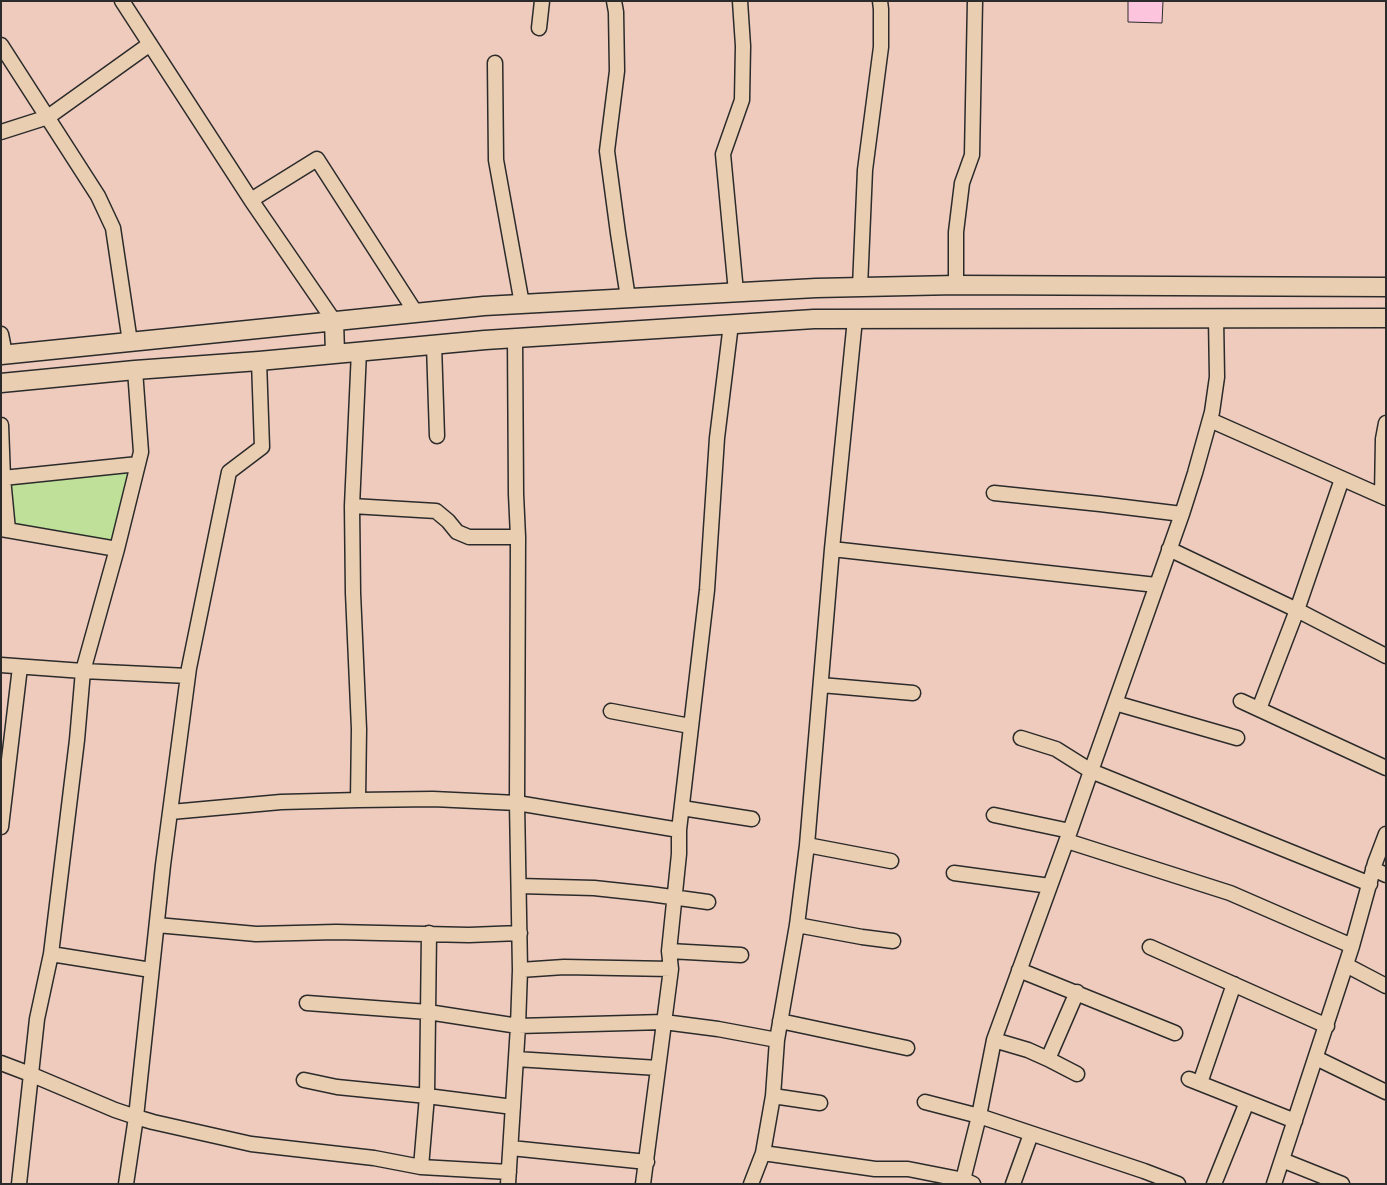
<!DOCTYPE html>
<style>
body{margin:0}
#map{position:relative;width:1387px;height:1185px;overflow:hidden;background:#efcbbe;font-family:Caveat,sans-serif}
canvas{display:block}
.frame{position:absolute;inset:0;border:2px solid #2b2b2b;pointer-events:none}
</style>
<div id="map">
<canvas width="1387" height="1185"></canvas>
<div class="frame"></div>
</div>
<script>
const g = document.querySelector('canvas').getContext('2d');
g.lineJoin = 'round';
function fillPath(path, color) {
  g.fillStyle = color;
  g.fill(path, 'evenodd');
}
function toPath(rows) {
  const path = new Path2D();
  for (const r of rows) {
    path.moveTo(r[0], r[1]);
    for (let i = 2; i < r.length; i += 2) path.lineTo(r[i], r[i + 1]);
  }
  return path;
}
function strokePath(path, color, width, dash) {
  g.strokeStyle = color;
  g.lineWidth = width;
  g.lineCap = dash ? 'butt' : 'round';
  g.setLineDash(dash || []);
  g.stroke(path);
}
fillPath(toPath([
 [134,467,113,541,12,527,9,481]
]), '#bee099');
const building = toPath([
 [1128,1,1163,1,1162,23,1128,22,1128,1]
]);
fillPath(building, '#fcc5dd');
strokePath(building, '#2b2b2b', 1);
const minor = toPath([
 [122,1,251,200,334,321],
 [614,1,616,12,617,71,607,151,618,233,628,298],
 [539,28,542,1],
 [1,45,98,196,113,228,130,342],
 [495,63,496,160,522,304],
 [1,132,48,117,150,44],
 [251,200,317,159,416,313],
 [956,285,956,232,962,183,972,155,975,1],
 [860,287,865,170,881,47,881,9,880,1],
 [736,292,723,154,742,100,743,46,740,1],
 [1,334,5,354],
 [434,345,437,436],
 [1210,420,1386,498],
 [1,425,3,478,8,530],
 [3,478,138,464],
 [994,493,1100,504,1182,514],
 [1382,496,1383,439,1386,423],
 [352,506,436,511,448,521,457,532,469,537,518,537],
 [1,529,117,549],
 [832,549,1156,585],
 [1169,549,1297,610,1386,656],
 [1,665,83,671,188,676],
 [821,685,913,693],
 [1241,701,1386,768],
 [1115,703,1237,738],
 [1259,709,1297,610,1342,479],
 [611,711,690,726],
 [1021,738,1056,749,1091,771,1370,884],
 [358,800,359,729,353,593,352,506,359,351],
 [682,808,752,819],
 [171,812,281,802,358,800,433,799,517,803,679,830],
 [994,815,1070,831],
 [1,827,20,667],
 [1067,841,1230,893,1352,946],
 [807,845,891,861],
 [1373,869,1386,875],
 [954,873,1050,886],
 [519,886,594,888,650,894,708,902],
 [157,925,256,934,336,932,469,935,520,933],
 [797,925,862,937,893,941],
 [1150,947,1327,1026],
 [669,951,741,955],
 [51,954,151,970],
 [1346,965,1386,986],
 [520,970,564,967,671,969],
 [1019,970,1175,1033],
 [307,1003,428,1012,518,1026,664,1022,718,1029,777,1040],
 [780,1021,907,1048],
 [994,1040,1028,1050,1048,1059,1077,1074],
 [1316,1058,1386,1092],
 [516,1059,658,1068],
 [1048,1059,1077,992],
 [1,1063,30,1074,115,1110,136,1117,153,1122,251,1144,374,1158,421,1167,509,1172],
 [1189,1079,1295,1121],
 [304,1080,337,1087,427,1096,513,1107],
 [1200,1083,1234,984],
 [773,1096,820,1103],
 [925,1102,979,1116,1144,1171,1178,1184],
 [511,1148,647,1162],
 [763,1153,875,1169,908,1169,964,1180,973,1184],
 [1282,1160,1342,1184],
 [421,1167,427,1096,429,933],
 [19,1184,37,1019,51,954,77,740,83,671,117,549,141,452,135,370],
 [126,1184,136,1117,163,865,189,668,229,472,262,447,259,361],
 [508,1184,518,1026,520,970,517,803,518,537,516,494,515,338],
 [643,1184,671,969,669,951,679,854,679,830,707,590,717,438,731,324],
 [751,1184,763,1153,773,1096,777,1040,797,925,807,845,832,549,855,319],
 [962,1184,979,1116,994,1040,1070,831,1091,771,1182,514,1195,473,1212,412,1217,377,1216,318],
 [1013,1184,1031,1134],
 [1214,1184,1247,1102],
 [1274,1184,1352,946,1375,863,1386,834]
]);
const major = toPath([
 [334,321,335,353],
 [1,355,484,306,816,288,956,285,1386,287],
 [1,383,135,370,259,361,485,340,814,319,1386,318]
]);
strokePath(minor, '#2b2b2b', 17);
strokePath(major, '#2b2b2b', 21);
strokePath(minor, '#eaceb1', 14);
strokePath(major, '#eaceb1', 18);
</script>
